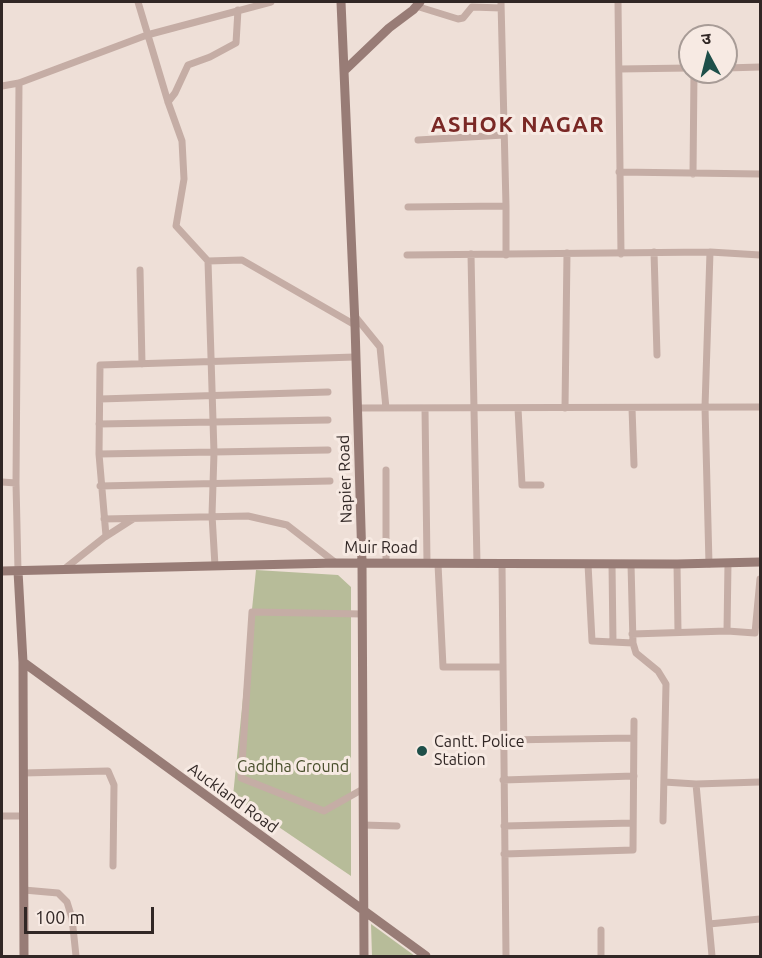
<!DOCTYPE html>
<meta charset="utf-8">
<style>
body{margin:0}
#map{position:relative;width:762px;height:958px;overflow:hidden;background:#eedfd7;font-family:Ubuntu,"Noto Sans Devanagari",sans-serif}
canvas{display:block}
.frame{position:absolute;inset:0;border:3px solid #312725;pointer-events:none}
.north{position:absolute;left:678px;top:24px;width:60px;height:60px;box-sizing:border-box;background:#f7eae3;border:2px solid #a89c97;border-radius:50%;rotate:353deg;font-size:16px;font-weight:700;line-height:24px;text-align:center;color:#312725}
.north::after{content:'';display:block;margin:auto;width:21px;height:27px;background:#1e4f49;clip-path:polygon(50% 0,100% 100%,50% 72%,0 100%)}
.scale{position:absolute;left:24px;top:907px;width:130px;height:27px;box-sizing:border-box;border:3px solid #312725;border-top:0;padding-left:8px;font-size:18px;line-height:21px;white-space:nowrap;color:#312725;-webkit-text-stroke:4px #f7eae3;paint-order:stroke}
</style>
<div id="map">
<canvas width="762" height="958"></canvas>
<div class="frame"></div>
<div class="north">उ</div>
<div class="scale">100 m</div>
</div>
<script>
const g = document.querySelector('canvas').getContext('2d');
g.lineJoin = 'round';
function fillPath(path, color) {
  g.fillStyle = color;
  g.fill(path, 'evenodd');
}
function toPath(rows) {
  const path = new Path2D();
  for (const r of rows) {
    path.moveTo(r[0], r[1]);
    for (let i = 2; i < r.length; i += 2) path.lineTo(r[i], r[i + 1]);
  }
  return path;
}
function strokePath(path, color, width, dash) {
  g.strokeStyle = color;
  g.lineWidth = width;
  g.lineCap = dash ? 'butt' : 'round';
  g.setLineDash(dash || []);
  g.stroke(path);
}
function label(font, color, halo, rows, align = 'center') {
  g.font = font + ' Ubuntu,sans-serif';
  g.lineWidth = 6;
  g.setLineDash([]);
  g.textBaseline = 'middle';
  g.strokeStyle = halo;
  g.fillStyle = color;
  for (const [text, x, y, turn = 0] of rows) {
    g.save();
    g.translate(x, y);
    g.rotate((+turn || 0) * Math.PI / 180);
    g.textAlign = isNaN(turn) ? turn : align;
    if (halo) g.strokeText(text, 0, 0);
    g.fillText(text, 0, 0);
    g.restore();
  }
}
fillPath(toPath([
 [256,570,338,575,351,587,351,876,233,796],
 [371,924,415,956,372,956]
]), '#b7bc99');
strokePath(toPath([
 [138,2,168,102,182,141,184,179,176,226,208,261,242,260,355,325],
 [501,2,506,206,506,255],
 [618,2,621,254],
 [416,6,458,19,463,18,472,7,501,8],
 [726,68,760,67],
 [619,69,690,68],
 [2,86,19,83,147,35,271,2],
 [168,102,175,93,188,65,210,57,236,43,238,10],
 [418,140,504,135],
 [619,172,760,174],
 [693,174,694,72],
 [408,207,506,206],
 [654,252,657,355],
 [471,254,477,564],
 [407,255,710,252,760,255],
 [208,261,214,453,212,515,215,566],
 [140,270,142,364],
 [354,315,380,347,386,408],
 [100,399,328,392],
 [357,408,760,407],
 [425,408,427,563],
 [518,408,522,485,541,485],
 [565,408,567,253],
 [632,408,634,465],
 [99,424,328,420],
 [99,454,328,450],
 [386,470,386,563],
 [2,482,16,483],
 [100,486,330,481],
 [104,519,248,516,287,525,336,563],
 [105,537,133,519],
 [438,564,443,667,502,667],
 [502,564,506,956],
 [588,564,592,641,633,643],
 [612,564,613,642],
 [631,564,633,643,636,653,658,671,666,684,663,821],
 [677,564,678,632],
 [709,564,705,407,710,252],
 [63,570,106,536,99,454,100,365,355,357],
 [18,571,16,483,19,83],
 [362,614,252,612,241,778,324,811,363,789],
 [727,631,728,563],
 [632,634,727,631,755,633,760,579],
 [505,740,633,738],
 [23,773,108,771,114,785,113,866],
 [503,780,634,776],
 [664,782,696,784,760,782],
 [696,784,712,956],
 [2,816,23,816],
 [363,825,397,826],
 [504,826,633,823],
 [504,854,633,850,634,721],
 [24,890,58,893,67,902,72,918,76,956],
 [709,924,760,919],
 [601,930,601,956]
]), '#c5ada5', 7);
strokePath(toPath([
 [341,2,355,325,362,562,364,956],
 [344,71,389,28,413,10,420,2],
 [2,571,336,563,677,564,760,562],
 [18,571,23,662,24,956],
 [23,662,426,956]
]), '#987c76', 9);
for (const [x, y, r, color] of [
 [422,751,6,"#1e4f49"]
]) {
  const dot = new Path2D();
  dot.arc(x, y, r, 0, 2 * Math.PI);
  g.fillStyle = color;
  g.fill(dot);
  strokePath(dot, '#f7eae3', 2);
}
label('16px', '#312725', '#f7eae3', [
 ["Napier Road",345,479,-92],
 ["Muir Road",381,548],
 ["Auckland Road",233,798,36]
]);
label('16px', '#312725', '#f7eae3', [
 ["Cantt. Police",434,742],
 ["Station",434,760]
], 'left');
label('16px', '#484e2b', '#f7eae3', [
 ["Gaddha Ground",293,767]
]);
g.letterSpacing = '1.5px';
label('bold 22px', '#7a2825', '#f7eae3', [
 ["ASHOK NAGAR",518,125]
]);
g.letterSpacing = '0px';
</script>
